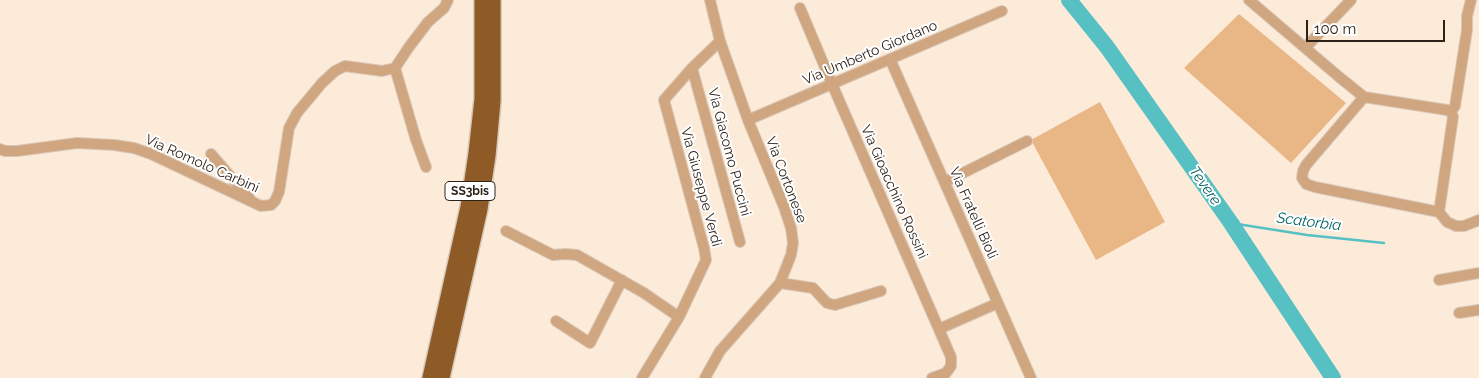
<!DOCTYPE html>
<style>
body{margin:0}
#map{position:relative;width:1479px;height:378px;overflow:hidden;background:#fdebda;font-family:Raleway,sans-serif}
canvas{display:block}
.scale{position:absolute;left:1306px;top:20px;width:139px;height:22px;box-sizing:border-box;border:2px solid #2d2218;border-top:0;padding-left:6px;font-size:15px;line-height:18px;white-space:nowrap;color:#2d2218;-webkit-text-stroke:4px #fff;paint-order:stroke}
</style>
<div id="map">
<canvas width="1479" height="378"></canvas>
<div class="scale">100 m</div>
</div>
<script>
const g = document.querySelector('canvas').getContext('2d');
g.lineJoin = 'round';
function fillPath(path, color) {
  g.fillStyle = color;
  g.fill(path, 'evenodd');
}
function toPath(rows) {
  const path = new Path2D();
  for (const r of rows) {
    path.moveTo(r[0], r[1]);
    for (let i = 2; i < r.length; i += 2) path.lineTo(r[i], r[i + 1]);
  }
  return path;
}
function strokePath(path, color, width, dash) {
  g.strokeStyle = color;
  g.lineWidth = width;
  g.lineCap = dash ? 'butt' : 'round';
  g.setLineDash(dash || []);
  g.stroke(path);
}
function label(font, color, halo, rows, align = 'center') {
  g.font = font + ' Raleway,sans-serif';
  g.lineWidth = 4;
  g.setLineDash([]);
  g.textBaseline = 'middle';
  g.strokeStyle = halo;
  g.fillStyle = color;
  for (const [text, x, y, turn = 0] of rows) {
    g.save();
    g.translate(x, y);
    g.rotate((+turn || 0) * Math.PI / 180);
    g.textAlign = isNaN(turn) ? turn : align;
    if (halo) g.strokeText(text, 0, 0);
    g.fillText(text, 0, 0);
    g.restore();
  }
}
fillPath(toPath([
 [1239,14,1346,103,1291,163,1184,68],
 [1100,102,1165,222,1096,260,1031,140]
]), '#e9b686');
strokePath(toPath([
 [1231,223,1307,235,1384,243]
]), '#57c0c2', 2.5);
strokePath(toPath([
 [1069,0,1107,47,1231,223,1333,378]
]), '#57c0c2', 16);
const minor = toPath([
 [1249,0,1338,76,1364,97,1447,110,1451,112],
 [800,8,832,84,951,357,951,366,946,373,932,378],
 [1305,48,1351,0],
 [890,59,1031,378],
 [395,68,416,140,426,167],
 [692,68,740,242],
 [1364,97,1306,165,1303,171,1302,178,1306,184,1315,187,1439,212,1453,117,1451,112,1455,106,1467,30,1467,16,1471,0],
 [748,120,1002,11],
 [0,149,5,151,17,151,77,143,114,145,134,148,151,154,261,206,271,205,275,201,279,192,289,128,297,113,322,83,335,71,345,66,382,71,395,68,409,47,428,22,444,8,448,0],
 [211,154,250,199],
 [945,182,1027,141],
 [1439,212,1447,222,1456,226,1464,226,1479,220],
 [506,231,553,255,565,254,577,255,644,293,679,317],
 [1439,280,1479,273],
 [780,283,813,288,827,303,835,305,881,291],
 [1459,313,1479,310],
 [556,321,590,343,622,280],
 [939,329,998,303],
 [642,378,679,317,706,260,704,248,664,100,692,68,720,41],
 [705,378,720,351,780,283,791,255,793,243,791,228,784,207,748,120,720,41,710,0]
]);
const highway = toPath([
 [430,378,468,207,476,153,482,99,482,0],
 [442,378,480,209,488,156,493,101,493,0]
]);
strokePath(minor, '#d8c7b7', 12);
strokePath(highway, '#d8c7b7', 18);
strokePath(minor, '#d0a681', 10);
strokePath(highway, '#8e5b27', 15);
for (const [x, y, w] of [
 [470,191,50]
]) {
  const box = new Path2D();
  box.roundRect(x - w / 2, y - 9.5, w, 19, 4);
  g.fillStyle = '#fff';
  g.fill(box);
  strokePath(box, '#2d2218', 1);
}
label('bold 12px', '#2d2218', null, [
 ["SS3bis",470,191]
]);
label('14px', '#2d2218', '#fff', [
 ["Via Umberto Giordano",870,53,-23],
 ["Via Giacomo Puccini",729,152,75],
 ["Via Romolo Carbini",202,164,24],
 ["Via Cortonese",786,180,69],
 ["Via Giuseppe Verdi",701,187,75],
 ["Via Gioacchino Rossini",894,192,66],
 ["Via Fratelli Bioli",973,213,66]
]);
label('italic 15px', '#046364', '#fff', [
 ["Tevere",1205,186,55],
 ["Scatorbia",1309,222,7]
]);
</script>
